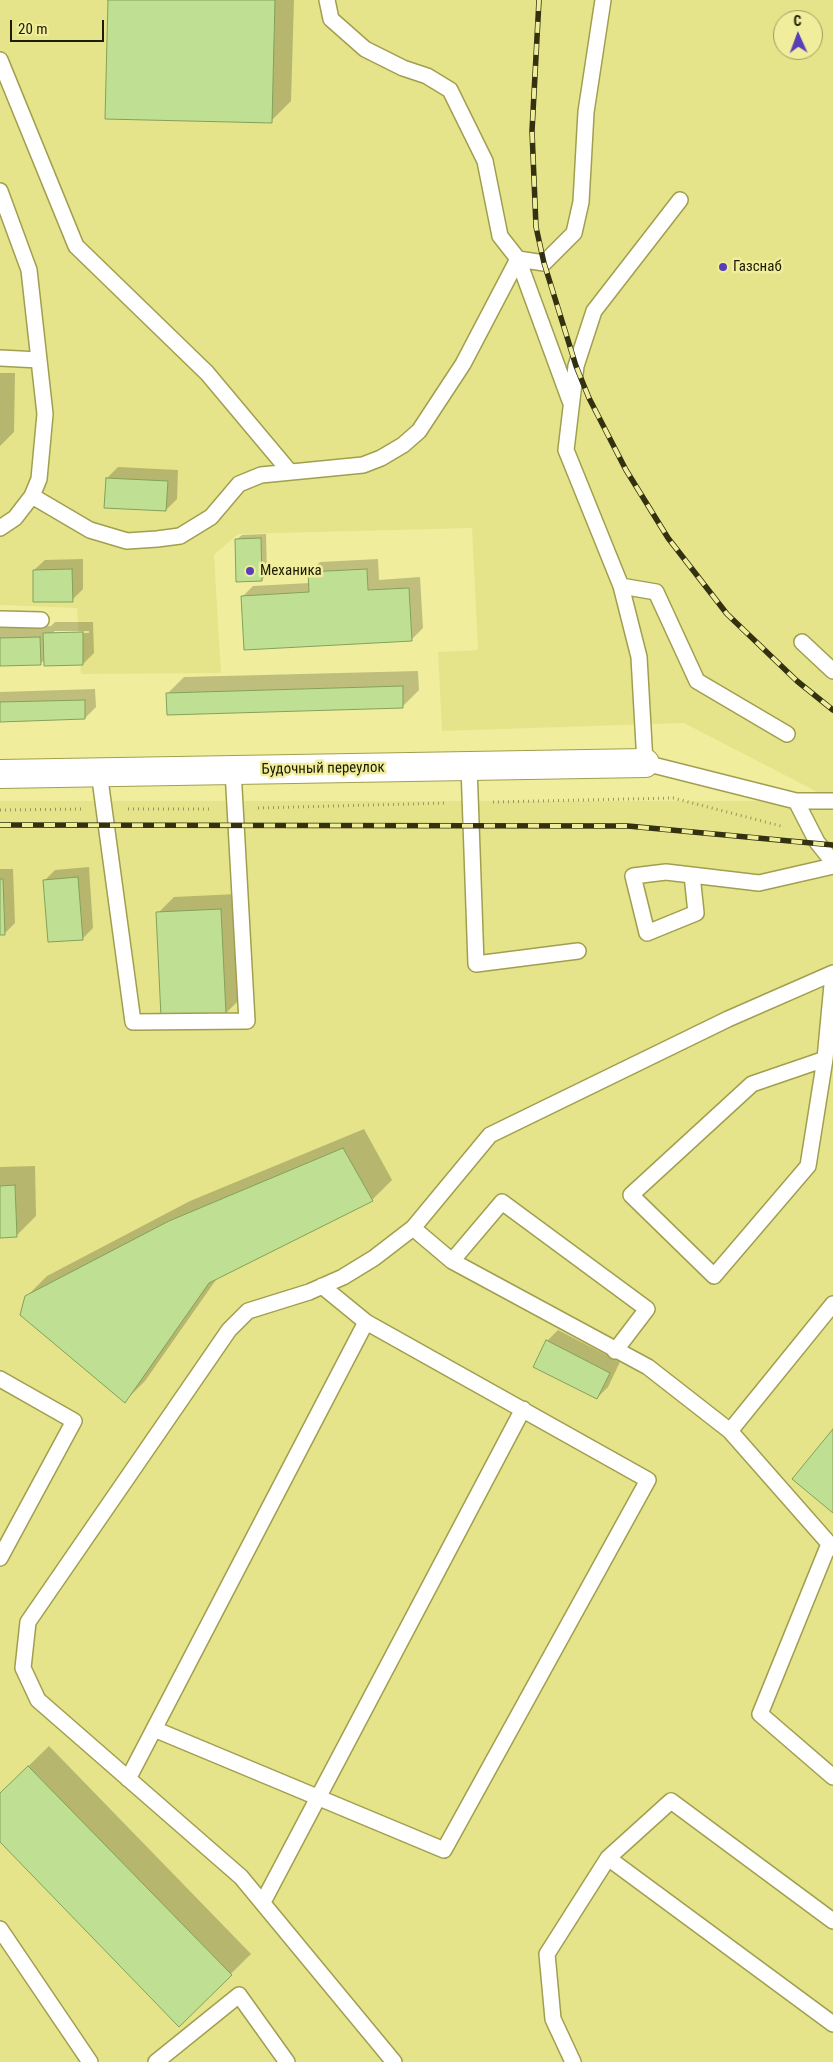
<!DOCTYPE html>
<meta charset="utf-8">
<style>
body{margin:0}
#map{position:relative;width:833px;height:2062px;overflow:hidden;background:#f0ee9d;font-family:"Roboto Condensed",sans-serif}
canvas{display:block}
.north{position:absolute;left:773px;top:10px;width:50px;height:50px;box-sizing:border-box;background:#f0ee9d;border:1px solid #9c9a5e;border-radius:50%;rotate:358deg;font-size:14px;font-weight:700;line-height:20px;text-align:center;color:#1d1b00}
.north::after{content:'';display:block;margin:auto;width:18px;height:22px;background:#593fb7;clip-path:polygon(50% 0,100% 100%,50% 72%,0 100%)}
.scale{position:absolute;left:10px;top:20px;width:94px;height:22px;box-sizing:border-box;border:2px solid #1d1b00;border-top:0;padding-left:6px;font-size:15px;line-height:18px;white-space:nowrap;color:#1d1b00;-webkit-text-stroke:4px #f0ee9d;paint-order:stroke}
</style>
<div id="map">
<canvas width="833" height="2062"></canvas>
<div class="north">С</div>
<div class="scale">20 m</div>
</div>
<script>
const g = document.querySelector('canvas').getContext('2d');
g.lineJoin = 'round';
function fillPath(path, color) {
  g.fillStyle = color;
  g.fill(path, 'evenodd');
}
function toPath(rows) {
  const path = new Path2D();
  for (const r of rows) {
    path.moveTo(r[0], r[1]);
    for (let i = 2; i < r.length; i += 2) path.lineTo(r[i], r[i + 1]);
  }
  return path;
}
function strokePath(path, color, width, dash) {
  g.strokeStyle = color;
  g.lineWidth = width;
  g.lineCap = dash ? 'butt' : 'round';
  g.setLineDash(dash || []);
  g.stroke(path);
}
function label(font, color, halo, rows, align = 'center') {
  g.font = font + ' "Roboto Condensed",sans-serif';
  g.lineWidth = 5;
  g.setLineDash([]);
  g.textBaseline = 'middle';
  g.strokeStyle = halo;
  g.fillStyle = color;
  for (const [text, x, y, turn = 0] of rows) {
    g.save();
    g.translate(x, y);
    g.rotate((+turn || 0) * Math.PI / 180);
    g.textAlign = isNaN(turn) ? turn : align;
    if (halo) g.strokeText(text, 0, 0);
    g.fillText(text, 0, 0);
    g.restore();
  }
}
fillPath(toPath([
 [0,0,833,0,833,800,684,723,442,731,438,652,478,650,472,528,238,534,214,555,221,673,81,674,77,608,0,605],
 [783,20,813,20,813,50,783,50],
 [0,801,796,801,833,811,833,2062,0,2062]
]), '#e5e48a');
fillPath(toPath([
 [109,0,294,0,291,101,271,121],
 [0,373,15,373,14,432,0,446],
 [118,467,178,470,177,499,166,510,107,478],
 [266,534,267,574,262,580,236,540,242,535],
 [83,559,83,589,72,600,34,570,45,560],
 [378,559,379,580,420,577,423,628,412,639,242,597,253,586,310,583,309,573,320,562],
 [55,622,93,622,94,653,83,664,45,659,40,664,0,665,0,628,51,626],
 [54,631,89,631,89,633,54,634],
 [418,671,419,690,403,706,168,693,184,677],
 [95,689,96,707,85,718,0,720,0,692],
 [89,867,93,928,82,939,44,881,55,870],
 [0,869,13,869,15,923,4,934,0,934],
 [237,894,242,997,226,1013,158,913,174,897],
 [364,1129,392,1180,372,1200,218,1277,145,1381,125,1401,27,1296,47,1276,190,1201],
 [35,1166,36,1216,16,1236,0,1236,0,1167],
 [558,1330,620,1362,608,1387,597,1398,547,1341],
 [49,1746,251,1954,179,2025,0,1840,0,1794]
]), '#0003');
const building = toPath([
 [108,0,275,0,272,123,105,119,108,0],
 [106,478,168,481,166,511,104,508,106,478],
 [261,538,262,581,236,582,235,539,261,538],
 [72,569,73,602,33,602,33,570,72,569],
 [367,569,368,590,409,588,412,641,244,650,241,596,309,592,308,572,367,569],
 [83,632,83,665,44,666,43,633,83,632],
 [40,637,41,665,0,666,0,638,40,637],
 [403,686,403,708,167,715,166,693,403,686],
 [85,700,85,719,0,722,0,702,85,700],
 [78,877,83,940,48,942,43,880,78,877],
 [0,879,3,879,5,935,0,935,0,879],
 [221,909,226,1014,161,1017,156,912,221,909],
 [343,1148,373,1201,209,1283,125,1403,20,1315,25,1296,169,1221,343,1148],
 [15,1185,17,1237,0,1238,0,1186,15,1185],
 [546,1340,610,1373,597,1399,533,1367,546,1340],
 [833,1429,833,1513,792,1479,833,1429],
 [28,1766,232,1975,179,2027,0,1842,0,1793,28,1766]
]);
fillPath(building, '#bfe092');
strokePath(building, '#84a15a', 1);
const lane = toPath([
 [327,0,331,19,365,49,403,68,427,76,450,90,485,161,500,236,518,259,544,263,574,233,581,202,586,112,603,0],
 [0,60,76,246,207,373,290,472],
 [0,191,29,270,45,414,39,479,32,496,15,518,0,528],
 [680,200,594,311,576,366,566,450,621,586,639,657,645,763,796,801,833,801],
 [518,259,570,401],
 [0,358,39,360],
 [32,496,90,530,127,541,157,539,180,536,211,517,239,484,261,475,363,465,381,458,403,445,419,431,463,364,518,259],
 [621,586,656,592,697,681,787,734],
 [0,619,41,620],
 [802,642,833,671],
 [469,766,476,964,578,951],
 [99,772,133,1022,247,1021,233,770],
 [796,801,817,842,833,862],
 [692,875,696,913,647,933,633,876,666,872,759,883,833,866],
 [825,1059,752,1084,631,1195,714,1276,808,1166,825,1059,833,974],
 [413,1228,452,1261,648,1367,730,1431,833,1548],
 [452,1261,502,1202,647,1309,615,1351],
 [0,1379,74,1421,0,1558],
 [730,1431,833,1304],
 [829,1544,760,1714,833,1777],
 [154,1729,444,1850,648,1480,366,1322],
 [128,1779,366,1322,322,1286],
 [608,1858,833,2024],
 [263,1902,523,1409],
 [0,1929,90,2062],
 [156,2062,239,1995,287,2062],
 [394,2062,241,1877,38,1700,23,1668,28,1622,229,1330,248,1311,309,1292,343,1277,374,1258,413,1228,490,1135,728,1019,833,973],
 [573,2062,553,2019,547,1954,608,1858,671,1801,833,1921]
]);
const street = toPath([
 [0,774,645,763]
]);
strokePath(lane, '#a19f4f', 18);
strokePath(street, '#a19f4f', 30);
strokePath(toPath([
 [493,802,673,798,781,826],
 [258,808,447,803],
 [128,809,212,809],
 [0,810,82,809]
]), '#99975c', 3, [1, 4]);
strokePath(lane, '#fff', 15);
strokePath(street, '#fff', 28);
const rail = toPath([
 [539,0,532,131,536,227,544,263,576,366,589,398,626,470,668,538,727,614,797,681,833,710],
 [0,825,628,826,833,845]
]);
strokePath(rail, '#333110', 5.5);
strokePath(rail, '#f0ee9d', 4, [11]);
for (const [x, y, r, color] of [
 [723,267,5,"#593fb7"],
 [250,571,5,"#593fb7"]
]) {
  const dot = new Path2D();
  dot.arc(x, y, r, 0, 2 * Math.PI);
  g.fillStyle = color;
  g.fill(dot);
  strokePath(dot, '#f0ee9d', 2);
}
label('15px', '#1d1b00', '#f0ee9d', [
 ["Газснаб",733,267],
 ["Механика",260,571]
], 'left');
label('15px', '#1d1b00', '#f0ee9d', [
 ["Будочный переулок",323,769,-1]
]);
</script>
